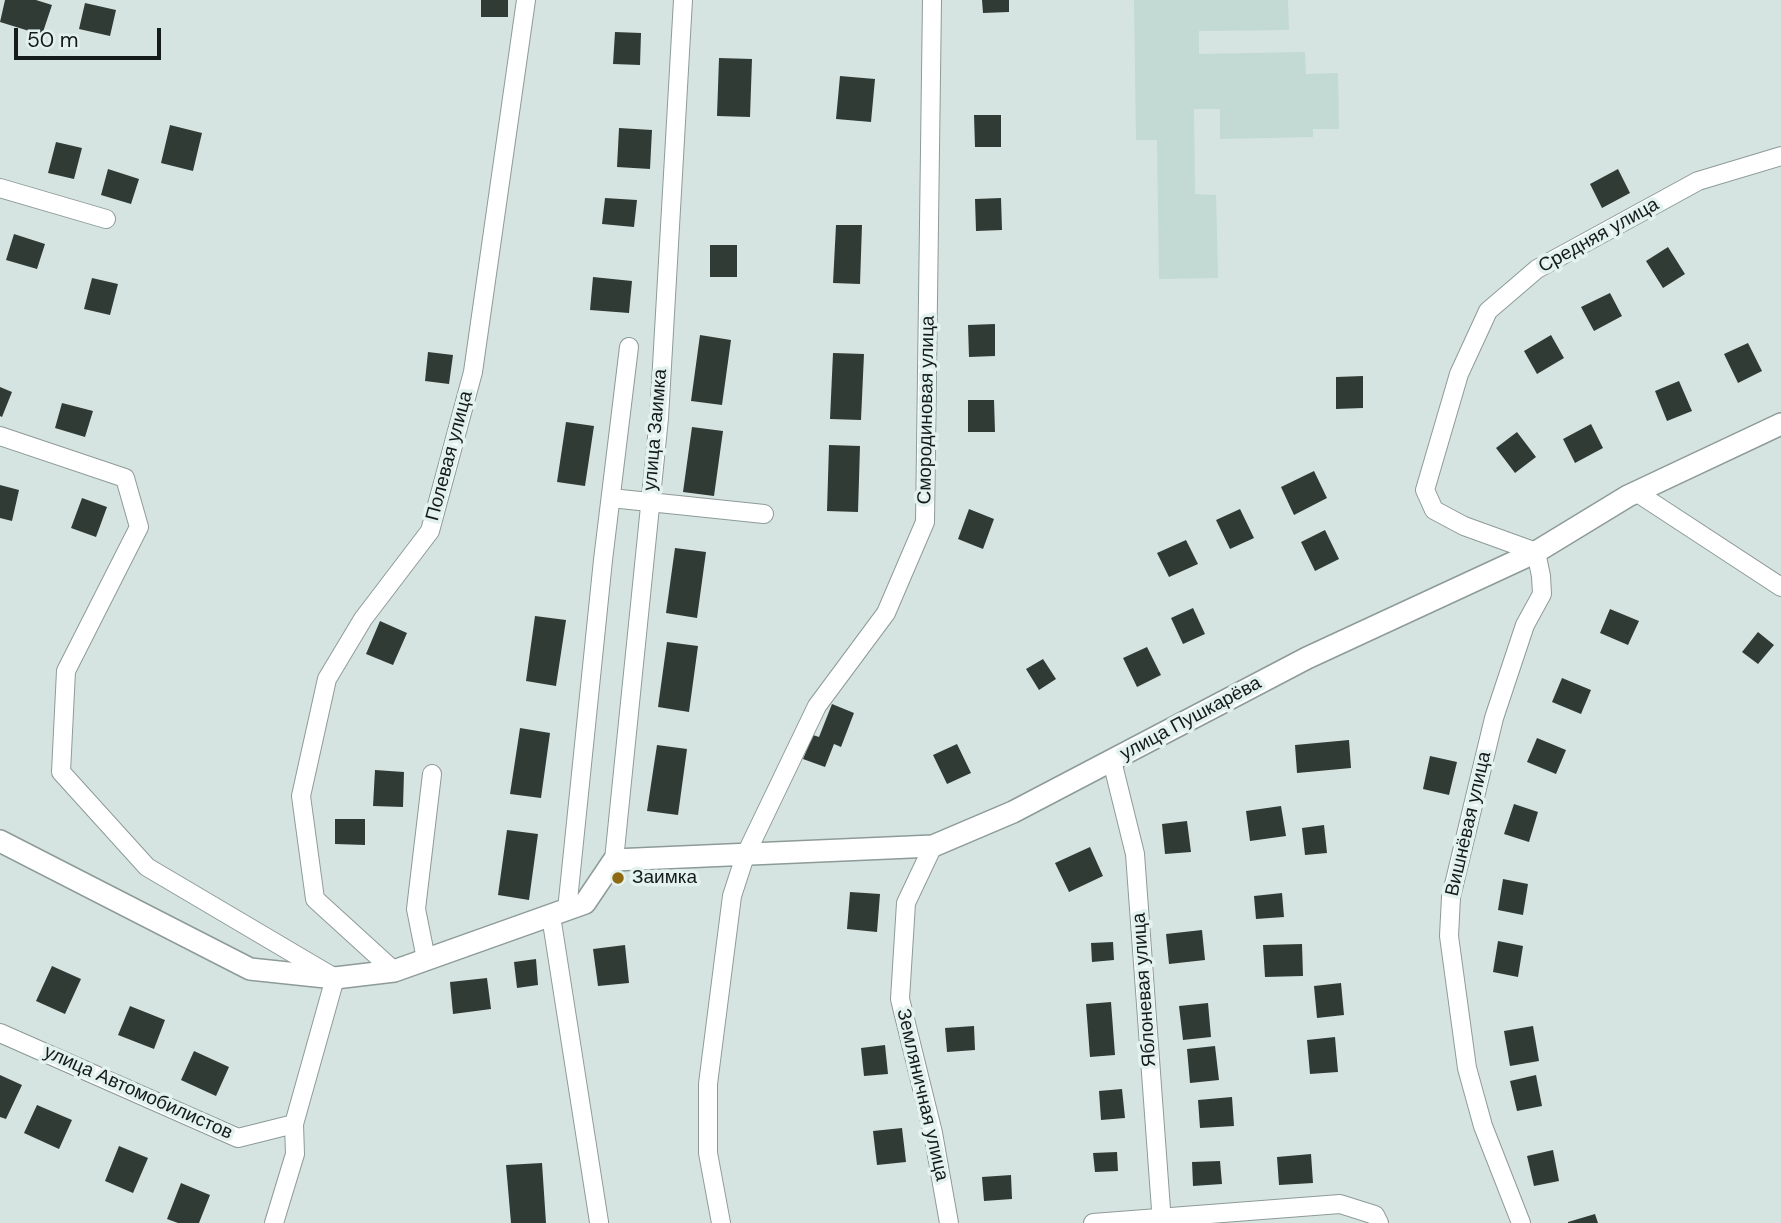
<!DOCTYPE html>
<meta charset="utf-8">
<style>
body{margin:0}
#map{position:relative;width:1781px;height:1223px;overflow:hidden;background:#d6e4e1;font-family:"DM Sans",sans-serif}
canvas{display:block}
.scale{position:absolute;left:14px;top:28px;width:147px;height:32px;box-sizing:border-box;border:4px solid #151b1a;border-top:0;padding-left:9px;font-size:21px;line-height:24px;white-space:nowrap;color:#151b1a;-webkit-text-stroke:5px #e3f2ee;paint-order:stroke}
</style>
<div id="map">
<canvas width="1781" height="1223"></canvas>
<div class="scale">50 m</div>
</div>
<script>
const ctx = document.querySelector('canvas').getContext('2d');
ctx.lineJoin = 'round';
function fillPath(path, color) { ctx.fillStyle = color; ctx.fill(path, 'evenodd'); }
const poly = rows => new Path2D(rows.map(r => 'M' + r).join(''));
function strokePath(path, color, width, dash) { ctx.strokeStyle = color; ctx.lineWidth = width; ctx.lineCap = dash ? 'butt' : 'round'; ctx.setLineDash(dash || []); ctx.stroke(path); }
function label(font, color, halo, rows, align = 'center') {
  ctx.font = font + ' "DM Sans",sans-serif'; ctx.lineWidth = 7; ctx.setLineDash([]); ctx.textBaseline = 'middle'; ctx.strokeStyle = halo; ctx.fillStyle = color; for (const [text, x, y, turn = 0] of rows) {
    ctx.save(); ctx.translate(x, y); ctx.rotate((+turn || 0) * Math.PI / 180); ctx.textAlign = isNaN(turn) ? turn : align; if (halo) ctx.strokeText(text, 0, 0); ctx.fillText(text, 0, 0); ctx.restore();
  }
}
fillPath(poly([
 [1134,0,1288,0,1289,30,1199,31,1199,54,1305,52,1306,74,1338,73,1339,129,1313,129,1313,137,1220,139,1220,109,1194,109,1195,194,1216,195,1218,278,1159,279,1157,140,1136,140]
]), '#c2d9d4');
fillPath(poly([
 [5,0,36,0,52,5,42,35,0,22],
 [481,0,508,0,508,17,481,17],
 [982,0,1009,0,1009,12,983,13],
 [85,3,116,10,110,36,79,29],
 [615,32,641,33,640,65,613,64],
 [719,58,752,59,750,117,717,116],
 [840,76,875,79,871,122,836,119],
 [974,115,1001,115,1001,147,975,147],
 [170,125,202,133,193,171,161,163],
 [619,128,652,130,650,169,617,167],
 [56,142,82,148,74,179,48,173],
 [108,169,139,179,131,204,101,195],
 [1618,169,1630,193,1602,208,1590,184],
 [605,198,637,200,634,227,602,224],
 [1001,198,1002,230,976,231,975,199],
 [836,225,862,225,860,284,833,283],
 [14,234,45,244,37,269,6,260],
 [710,245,737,245,737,277,710,277],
 [1668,247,1685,274,1663,288,1646,261],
 [593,277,632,281,629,313,590,310],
 [92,278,118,284,110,315,84,309],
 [1610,293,1622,316,1594,331,1581,307],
 [995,324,995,356,969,357,968,325],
 [700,335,731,340,722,405,691,401],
 [1551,335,1564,358,1537,374,1524,351],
 [1748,343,1762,371,1738,383,1724,354],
 [428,352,453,355,449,384,425,381],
 [833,353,864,354,861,420,830,419],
 [1363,376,1363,408,1336,409,1336,377],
 [1679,381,1692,411,1667,421,1655,391],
 [0,387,12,392,2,417,0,416],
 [968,400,994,400,995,432,968,432],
 [62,403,93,411,85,437,55,428],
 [566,422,594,426,585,486,557,482],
 [1591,424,1603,448,1575,463,1563,439],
 [692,427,723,431,714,496,683,492],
 [1517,432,1536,457,1515,473,1496,448],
 [829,445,860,446,858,512,827,511],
 [1314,471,1327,498,1294,515,1281,487],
 [0,485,19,490,12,521,0,518],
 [82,498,107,507,96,537,71,528],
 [969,509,994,519,983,549,958,539],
 [1240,509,1254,538,1230,549,1216,520],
 [1325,530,1339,559,1315,571,1301,542],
 [1186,540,1198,564,1169,577,1157,553],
 [675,548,706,552,697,618,666,613],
 [1193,608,1205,634,1183,644,1171,618],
 [1610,609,1639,621,1628,645,1600,633],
 [535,616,566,620,556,686,526,681],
 [380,621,407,633,393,665,366,654],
 [1758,632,1774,645,1758,664,1742,652],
 [667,642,698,646,689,712,658,707],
 [1147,647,1161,675,1137,687,1123,658],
 [1043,659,1056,679,1039,690,1026,669],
 [1562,678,1591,690,1581,714,1552,702],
 [832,704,854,713,841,747,834,744,825,767,803,759,813,735,819,737],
 [520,728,550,733,541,798,510,794],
 [1537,738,1566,750,1556,774,1527,762],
 [1349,740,1351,768,1297,773,1295,745],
 [957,744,971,773,947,784,933,755],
 [657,745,687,749,678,815,647,811],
 [1430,756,1457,762,1449,795,1423,789],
 [375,770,404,772,403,807,373,806],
 [1514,804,1538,812,1529,842,1504,834],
 [1281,806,1286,836,1250,841,1246,811],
 [335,819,365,819,365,845,335,844],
 [1187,821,1191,852,1165,854,1162,824],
 [1324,825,1327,853,1305,855,1302,828],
 [507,830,538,834,529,900,498,895],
 [1090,847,1103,876,1069,892,1055,863],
 [1503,879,1528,884,1523,915,1498,910],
 [850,892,880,894,877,932,847,929],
 [1282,893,1284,917,1256,919,1254,896],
 [1202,930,1205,960,1169,964,1166,934],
 [1498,941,1523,946,1518,977,1493,972],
 [1113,942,1114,960,1092,962,1091,943],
 [1302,944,1303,976,1265,977,1263,945],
 [625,945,629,983,598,986,593,949],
 [536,959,538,985,517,988,514,962],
 [52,966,81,979,65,1014,36,1001],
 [487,978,491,1009,453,1014,450,982],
 [1341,983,1344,1015,1317,1018,1314,986],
 [1111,1002,1115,1055,1090,1057,1086,1004],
 [1208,1003,1211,1037,1183,1040,1179,1006],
 [130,1006,165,1020,154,1049,118,1035],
 [974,1026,975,1050,947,1052,945,1028],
 [1533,1026,1539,1061,1510,1066,1504,1031],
 [1335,1037,1338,1072,1310,1074,1307,1040],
 [885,1045,888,1074,864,1076,861,1048],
 [1215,1046,1219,1080,1190,1083,1187,1049],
 [194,1051,229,1067,216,1096,181,1080],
 [0,1075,22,1085,6,1119,0,1117],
 [1536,1075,1542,1106,1517,1111,1510,1081],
 [1122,1089,1125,1118,1101,1120,1099,1091],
 [1232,1097,1234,1126,1200,1128,1198,1100],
 [37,1105,72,1120,59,1149,24,1133],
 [902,1128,906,1162,877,1165,873,1131],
 [119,1146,148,1158,133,1193,105,1181],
 [1553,1150,1559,1181,1534,1186,1527,1156],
 [1117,1152,1118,1171,1095,1172,1093,1153],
 [1311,1154,1313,1183,1279,1185,1277,1157],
 [1220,1161,1222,1184,1193,1186,1192,1162],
 [542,1163,546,1223,511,1223,506,1165],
 [1011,1175,1012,1199,984,1201,982,1177],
 [181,1183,210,1195,199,1223,178,1223,167,1219],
 [1595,1214,1598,1223,1568,1223,1568,1222]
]), '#313b36');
const minor = poly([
 [0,188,106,219],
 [0,436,125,478,139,527,66,671,61,772,147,867,335,978,294,1124,238,1138,0,1033],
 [1636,492,1781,587],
 [611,498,764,514],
 [1112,761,1135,854,1162,1223],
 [933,846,906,903,900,999,933,1133,949,1223],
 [614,860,659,418,683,0],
 [567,910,603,560,629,347],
 [551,916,599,1222],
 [426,959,416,909,432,774],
 [394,971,315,899,301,796,327,679,363,619,430,531,473,372,526,0],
 [274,1223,295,1154,294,1124],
 [721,1223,708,1153,708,1084,732,896,745,856,817,706,886,613,925,522,932,0],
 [1093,1223,1340,1204,1375,1215,1379,1223],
 [1521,1223,1483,1126,1467,1068,1449,936,1451,897,1494,718,1525,625,1542,594,1541,576,1536,552,1464,526,1434,510,1425,490,1459,374,1488,311,1537,269,1698,181,1781,156]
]);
const tertiary = poly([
 [0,841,250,969,335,978,394,971,585,903,614,860,933,846,1013,812,1307,658,1536,552,1628,496,1781,424]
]);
strokePath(minor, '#8d9b98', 20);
strokePath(tertiary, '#8d9b98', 24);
strokePath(minor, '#fff', 18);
strokePath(tertiary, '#fff', 21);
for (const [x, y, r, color] of [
 [618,878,7,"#8f690f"]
]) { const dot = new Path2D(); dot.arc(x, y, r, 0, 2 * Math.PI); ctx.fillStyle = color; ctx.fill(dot); strokePath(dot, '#e3f2ee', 2.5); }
label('19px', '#151b1a', '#e3f2ee', [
 ["Средняя улица",1599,236,-29],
 ["Смородиновая улица",927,410,-89],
 ["улица Заимка",656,430,-85],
 ["Полевая улица",450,456,-75],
 ["улица Пушкарёва",1191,719,-28],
 ["Вишнёвая улица",1469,824,-77],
 ["Яблоневая улица",1145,990,-94],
 ["улица Автомобилистов",138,1093,24],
 ["Земляничная улица",922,1095,77]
]);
label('19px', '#151b1a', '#e3f2ee', [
 ["Заимка",632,878]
], 'left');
</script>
